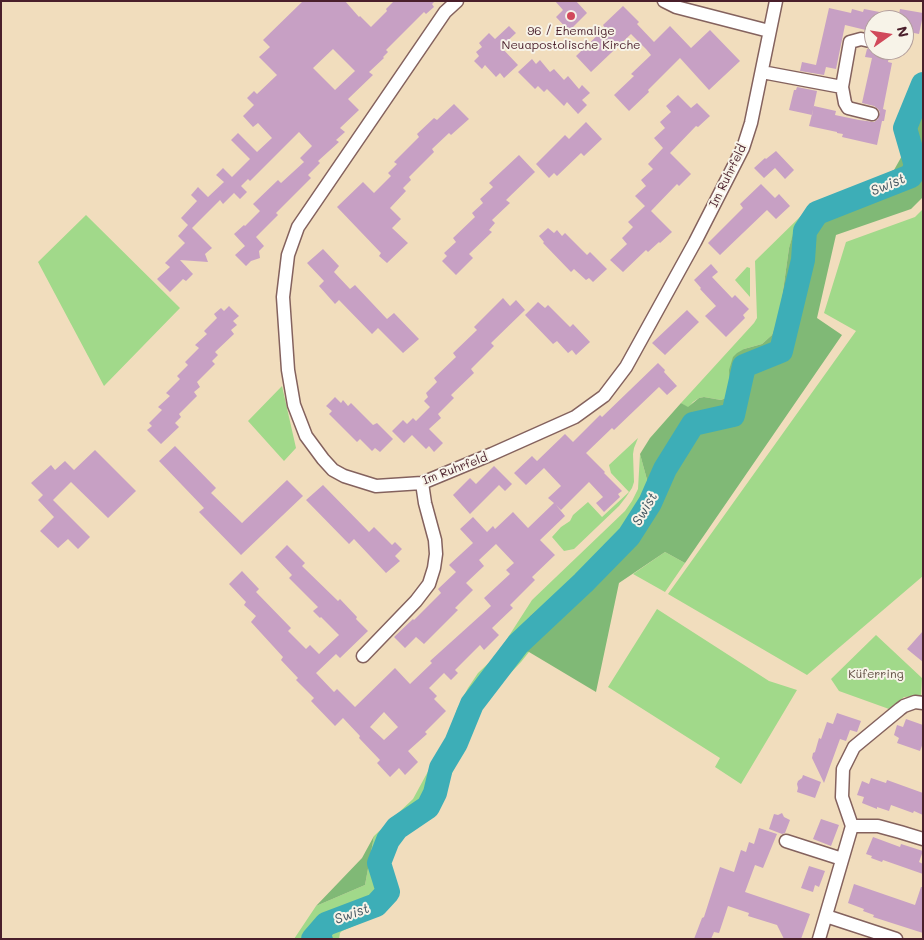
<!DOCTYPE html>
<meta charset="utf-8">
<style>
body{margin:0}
#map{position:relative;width:924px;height:940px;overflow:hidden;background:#f1ddbd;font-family:Mali,sans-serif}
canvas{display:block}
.frame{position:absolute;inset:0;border:2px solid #4a1f2b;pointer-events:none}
.north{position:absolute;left:864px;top:10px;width:50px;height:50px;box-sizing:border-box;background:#f7f3e8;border:1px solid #b29e9c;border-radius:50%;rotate:77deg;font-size:14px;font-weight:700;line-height:20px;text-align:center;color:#4a1f2b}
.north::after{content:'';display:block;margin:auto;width:18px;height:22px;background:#d1495b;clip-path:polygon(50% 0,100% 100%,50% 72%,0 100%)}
</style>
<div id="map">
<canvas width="924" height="940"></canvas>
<div class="frame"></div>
<div class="north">N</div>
</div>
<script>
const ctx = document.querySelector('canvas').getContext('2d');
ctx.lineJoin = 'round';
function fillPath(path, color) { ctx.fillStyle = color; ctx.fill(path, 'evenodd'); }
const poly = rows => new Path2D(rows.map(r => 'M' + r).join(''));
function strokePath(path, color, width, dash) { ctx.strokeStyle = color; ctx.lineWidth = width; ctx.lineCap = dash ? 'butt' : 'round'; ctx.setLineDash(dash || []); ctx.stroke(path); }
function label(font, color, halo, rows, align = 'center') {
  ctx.font = font + ' Mali,sans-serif'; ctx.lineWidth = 4; ctx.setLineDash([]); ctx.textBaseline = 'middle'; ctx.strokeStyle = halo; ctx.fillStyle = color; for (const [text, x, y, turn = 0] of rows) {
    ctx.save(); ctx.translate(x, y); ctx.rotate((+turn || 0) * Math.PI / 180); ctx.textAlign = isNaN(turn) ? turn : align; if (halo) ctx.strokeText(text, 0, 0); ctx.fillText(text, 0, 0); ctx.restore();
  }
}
fillPath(poly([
 [923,209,923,576,807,675,668,594,856,331,824,313,846,242,915,217],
 [805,212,793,235,789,248,782,298,778,318,772,335,762,344,744,349,729,382,729,392,726,398,721,400,704,397,699,398,693,402,688,408,681,403,754,323,757,318,755,261],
 [86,215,180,308,104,386,38,262],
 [747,267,750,268,750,297,735,280],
 [282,386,296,448,284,461,248,421],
 [638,438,634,448,633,454,634,482,632,488,626,497,619,506,574,549,564,551,552,537,561,527,570,521,573,515,588,502,602,517,629,492,611,473,609,465],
 [640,454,649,487,631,518,619,532,555,596,531,615,502,646,529,652,521,662,502,682,480,709,439,803,433,811,426,817,404,831,393,845,388,857,388,868,395,890,389,904,383,913,377,916,342,931,340,933,339,939,294,939,316,906,365,885,374,836,413,799,450,731,457,709,468,688,478,673,496,656,532,600,625,511,632,501,638,489],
 [665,552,685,563,665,592,633,574],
 [657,609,769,681,797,690,741,784,715,767,720,758,608,687],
 [876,635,922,678,921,696,904,697,889,709,839,691,831,679]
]), '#a1d98a');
fillPath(poly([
 [908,111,923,113,923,197,911,209,836,235,817,318,842,335,685,563,665,552,619,583,596,692,529,652,502,647,531,615,555,596,619,532,631,518,649,487,640,454,650,438,681,403,688,407,699,398,704,397,721,400,726,398,730,392,729,370,733,357,737,353,744,349,762,344,772,335,778,318,782,298,789,248,793,234,805,212,824,198,877,178,894,170,903,154,902,127],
 [374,836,365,885,316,906,362,858]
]), '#80b976');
strokePath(poly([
 [326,924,331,939]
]), '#3daeb7', 4);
strokePath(poly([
 [313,939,326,924,376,905,388,892,379,863,388,840,397,828,428,807,435,793,441,768,456,743,472,704,518,644,583,583,629,536,650,503,665,469,693,424,733,415,744,366,781,351,803,260,805,231,817,213,911,176,916,166,905,128,923,84]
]), '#3daeb7', 24);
fillPath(poly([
 [303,1,345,1,359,17,360,16,371,27,387,11,386,9,394,1,435,1,432,4,434,7,426,14,424,12,386,50,388,52,383,57,384,58,369,72,373,75,348,99,359,110,340,128,345,132,336,140,339,142,318,161,320,163,308,175,311,178,276,213,278,215,256,237,264,246,259,251,260,258,251,261,246,266,235,255,245,246,234,234,244,225,245,226,260,211,253,204,278,180,281,183,304,162,300,158,312,146,299,132,250,181,248,179,241,186,247,192,240,199,234,193,223,204,220,200,192,228,212,248,205,254,208,262,180,260,193,274,186,281,183,279,170,292,157,279,170,267,165,263,185,243,178,236,188,225,181,218,197,201,191,195,198,187,208,197,224,182,216,175,223,168,232,177,250,159,231,140,238,133,257,152,272,138,258,123,253,127,243,116,254,105,247,98,254,91,257,94,277,75,259,57,270,47,263,40],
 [333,49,355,71,335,90,313,68],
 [555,1,576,1,587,13,569,31,556,17,563,10],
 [623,6,639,22,637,24,654,42,670,26,691,48,710,30,740,61,709,90,680,58,648,90,649,92,629,111,614,95,634,76,631,74,651,55,646,49,631,34,591,72,576,56,605,28,603,25],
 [829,8,851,13,852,9,863,12,864,9,895,15,895,20,874,20,874,32,845,25,836,69,826,67,824,75,800,71,802,62,816,65],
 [900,9,923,13,923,20,922,20,919,34,904,31,904,20,898,20],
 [509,26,516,33,501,47,518,65,504,78,500,73,496,77,485,65,482,69,474,61,479,56,476,52,482,47,479,43,489,33,495,39],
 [867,49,890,51,888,62,892,63,883,109,886,110,884,121,882,121,877,145,842,137,843,134,837,133,837,132,809,126,814,106,836,111,835,115,859,120,874,122,878,119,880,112,878,109,874,106,862,103,872,58,865,57],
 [532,59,536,64,540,60,550,72,554,69,564,80,568,76,579,89,582,85,590,93,582,100,587,105,578,114,567,102,564,106,547,89,544,92,538,86,535,89,518,72],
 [797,87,817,91,812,115,789,110,794,90,796,90],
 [678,95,691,108,697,103,710,116,698,127,696,126,670,153,691,174,679,186,677,184,651,211,672,232,660,243,659,242,648,252,646,250,623,272,610,260,627,244,622,238,633,227,628,222,645,206,635,196,646,186,641,180,653,169,648,164,663,148,654,138,665,128,660,122,671,112,666,106],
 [454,104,469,119,451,135,449,133,432,149,434,152,409,177,411,180,403,188,406,191,390,208,401,219,392,228,408,243,387,263,379,256,381,253,337,207,363,182,374,193,391,176,388,173,397,164,394,162,419,137,417,134,434,118,437,120],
 [586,122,602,139,584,156,581,153,557,176,554,173,549,178,536,164,565,135,569,139],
 [776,151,794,170,785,179,775,168,764,178,754,168,765,158,766,159],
 [519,155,535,172,506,200,510,203,492,220,495,223,489,230,492,232,469,254,473,258,456,275,442,261,447,256,444,253,456,242,453,238,475,217,472,213,483,203,480,199,493,187,489,183],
 [761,184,775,198,779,194,790,206,776,219,767,210,720,255,708,243,743,208,740,204],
 [548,228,554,233,557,230,562,236,565,233,587,255,590,252,607,269,593,282,589,278,586,280,574,269,571,272,543,243,544,242,539,236],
 [323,249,339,266,334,272,350,289,355,285,387,319,394,313,419,339,403,353,378,328,372,334,339,300,335,304,319,286,324,281,307,263],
 [711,264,718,272,712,277,732,298,735,295,749,309,743,315,745,318,726,337,705,316,716,306,700,289,701,288,694,280],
 [503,298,510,306,516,300,525,310,491,343,494,346,471,369,474,373,451,395,454,398,438,414,441,418,429,429,443,443,434,452,429,446,426,449,412,435,404,443,392,431,403,420,407,424,413,418,416,421,430,407,424,401,428,397,426,393,437,382,434,378,456,357,453,353,477,330,474,327],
 [538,302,545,308,548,305,570,327,573,324,590,342,576,355,572,350,568,353,557,341,553,344,525,315],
 [229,306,239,316,233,321,237,325,231,330,234,334,215,352,218,355,212,361,215,364,197,382,200,387,194,392,197,396,179,414,181,417,175,423,179,427,161,444,147,430,152,426,149,423,162,410,158,407,170,396,166,393,180,379,177,376,188,365,185,362,199,348,195,345,207,334,204,331,217,318,214,314,221,308,224,311],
 [687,310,699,322,665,355,652,343],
 [658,363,665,370,664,372,677,386,667,395,659,387,614,430,612,428,586,453,605,472,604,473,622,491,618,494,620,497,604,512,596,503,603,497,589,482,561,510,556,505,565,516,540,540,555,555,532,577,535,580,510,605,513,608,492,628,499,635,484,650,480,645,455,670,458,673,451,680,444,673,429,688,437,696,434,699,446,711,425,732,427,734,408,751,418,762,405,775,399,768,390,777,377,763,380,760,359,738,360,736,343,718,335,726,311,701,314,698,296,680,298,678,281,660,283,657,251,622,256,616,244,605,246,602,229,584,242,571,259,589,256,592,291,628,288,631,306,649,310,645,319,654,339,635,321,617,320,618,313,611,318,607,289,578,292,575,275,557,287,545,305,563,302,566,338,601,340,599,357,617,356,619,368,631,340,658,336,654,316,673,334,692,337,689,355,707,395,668,410,684,432,663,430,661,491,606,484,598,510,574,506,570,514,563,496,544,479,560,484,566,466,583,473,590,455,608,458,610,424,644,416,637,405,648,394,637,413,619,414,620,441,593,438,589,456,572,449,565,473,543,460,529,473,517,487,532,493,526,495,529,513,512,528,528,554,503,548,498,561,486,544,468,526,485,514,473,532,456,537,461,565,434,573,442,600,415,602,417],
 [384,712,398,727,384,740,370,727],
 [335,397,341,403,343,400,348,406,351,403,373,425,377,423,393,439,380,452,375,448,372,451,360,439,357,442,329,414,332,411,326,406],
 [175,446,216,488,211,493,242,523,287,480,303,496,241,555,199,512,204,508,159,461],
 [95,450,136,491,108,518,71,482,53,500,90,537,78,549,68,539,58,548,40,531,54,517,38,500,43,495,31,483,51,465,55,470,65,461,74,470],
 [494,466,512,484,505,491,499,485,470,514,453,495,470,478,476,484],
 [323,485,369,532,374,527,392,545,395,542,402,549,395,556,400,561,386,573,354,539,349,544,306,500],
 [923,631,923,662,907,649],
 [837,713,861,721,857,732,850,730,846,741,840,739,824,783,812,758,813,753,815,752,819,738,821,739,827,722,833,724],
 [906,719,923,725,923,743,920,751,897,743,899,738,894,735,897,725,903,727],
 [803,775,821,782,815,798,797,792,798,788,797,784,798,781,802,778],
 [871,778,886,783,887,780,923,793,923,815,914,811,913,813,891,805,889,811,877,807,877,809,862,803,864,797,857,795,862,781,869,784],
 [782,813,784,817,790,820,785,833,782,834,769,829,774,814,778,815],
 [821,819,839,825,831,846,813,839],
 [759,828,777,834,763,868,755,865,745,892,810,914,801,939,784,939,777,925,748,916,749,913,728,906,719,933,714,932,711,939,694,939,702,918,704,917,720,867,734,872,741,850,746,852,749,842,754,844],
 [873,837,900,847,901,844,923,851,919,862,923,864,923,874,883,860,882,862,871,858,872,856,866,854],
 [809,866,825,871,819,887,815,885,813,892,801,888],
 [854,884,915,905,921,887,923,887,923,933,873,917,874,915,863,911,864,909,848,903]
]), '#c7a0c4');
const street = poly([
 [457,1,445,12,298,227,288,255,283,297,288,370,294,405,306,436,323,459,333,470,344,476,376,486,422,483,492,454,575,417,604,396,626,367,695,242,743,148,751,123,776,1],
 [664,1,676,7,769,31],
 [762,72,842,87,850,42,861,39,874,42],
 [842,87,845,103,848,108,872,114],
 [363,656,416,601,429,584,434,568,436,554,435,540,425,503,422,483],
 [852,826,878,826,900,832,923,839],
 [786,841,842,859],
 [826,916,896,939],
 [819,939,852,826,842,797,843,769,854,747,900,709,904,706,915,702,923,703]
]);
strokePath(street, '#84625e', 15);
strokePath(street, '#fff', 12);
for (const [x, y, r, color] of [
 [571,16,5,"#d1495b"]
]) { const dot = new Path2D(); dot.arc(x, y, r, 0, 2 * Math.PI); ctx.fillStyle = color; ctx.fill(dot); strokePath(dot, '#f7f3e8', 2); }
label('12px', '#4a1f2b', '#f7f3e8', [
 ["96 / Ehemalige",571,31],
 ["Neuapostolische Kirche",571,45]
]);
label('12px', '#4a1f2b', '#f7f3e8', [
 ["Im Ruhrfeld",728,176,-64],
 ["Im Ruhrfeld",455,469,-21]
]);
label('12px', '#604e43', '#f7f3e8', [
 ["Küferring",876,674]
]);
label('italic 14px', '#455863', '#f7f3e8', [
 ["Swist",888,185,-22],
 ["Swist",645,509,-60],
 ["Swist",352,914,-20]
]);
</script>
